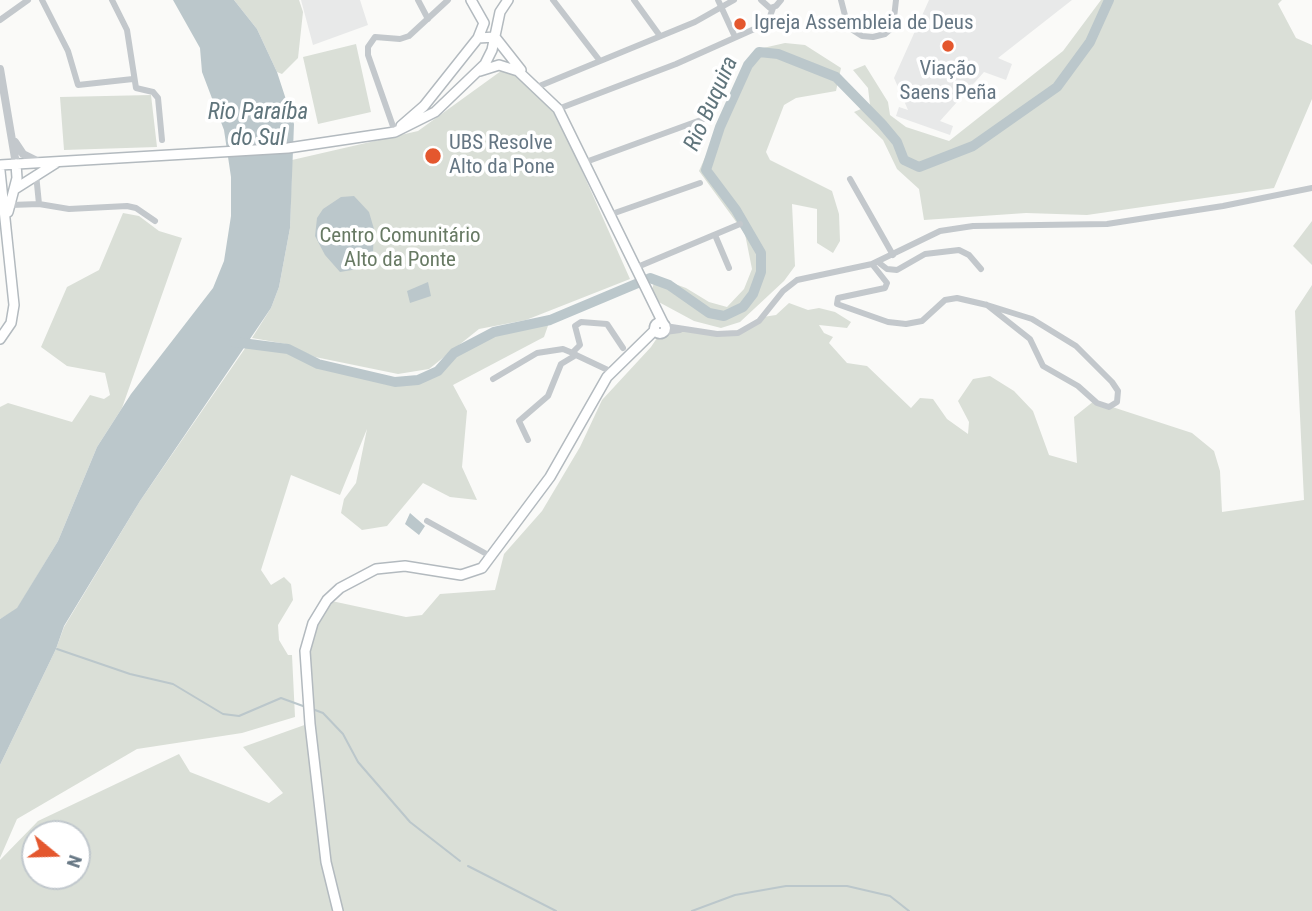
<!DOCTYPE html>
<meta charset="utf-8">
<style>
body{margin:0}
#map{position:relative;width:1312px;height:911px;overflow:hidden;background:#fafaf8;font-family:"Roboto Condensed",sans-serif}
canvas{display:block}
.north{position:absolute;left:21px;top:820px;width:70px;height:70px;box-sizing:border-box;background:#fff;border:2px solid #c1c8cd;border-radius:50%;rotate:109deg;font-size:19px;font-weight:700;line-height:28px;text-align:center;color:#657683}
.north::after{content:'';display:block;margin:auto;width:24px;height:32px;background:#e4572e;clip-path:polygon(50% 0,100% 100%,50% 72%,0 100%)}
</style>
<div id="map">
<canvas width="1312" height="911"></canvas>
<div class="north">N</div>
</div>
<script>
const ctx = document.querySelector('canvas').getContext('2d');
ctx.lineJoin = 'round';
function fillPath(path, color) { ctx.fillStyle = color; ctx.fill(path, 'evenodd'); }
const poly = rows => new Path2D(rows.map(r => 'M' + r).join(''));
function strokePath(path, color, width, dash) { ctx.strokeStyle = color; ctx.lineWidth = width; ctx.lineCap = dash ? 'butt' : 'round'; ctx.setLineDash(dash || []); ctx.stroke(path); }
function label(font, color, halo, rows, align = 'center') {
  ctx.font = font + ' "Roboto Condensed",sans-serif'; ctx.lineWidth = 7; ctx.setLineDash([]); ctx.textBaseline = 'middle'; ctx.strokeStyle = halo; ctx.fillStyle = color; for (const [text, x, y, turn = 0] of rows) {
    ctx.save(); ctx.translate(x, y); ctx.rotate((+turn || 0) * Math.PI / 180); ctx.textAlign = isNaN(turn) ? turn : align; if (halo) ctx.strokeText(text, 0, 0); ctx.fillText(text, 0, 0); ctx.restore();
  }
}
fillPath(poly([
 [301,0,360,0,368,25,313,45],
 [929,0,1072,0,998,58,1012,64,1006,80,984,72,940,121,953,126,950,135,896,116,899,107,908,110,894,78]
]), '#e8e9e9');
fillPath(poly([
 [234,0,299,0,303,12,298,58,282,74,277,72,257,29],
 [1101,0,1282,0,1278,4,1296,38,1312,45,1312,99,1274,188,1087,215,1026,213,924,220,919,189,897,169,883,140,854,112,870,105,868,88,853,70,865,65,888,102,890,115,906,127,949,141,1063,51],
 [785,43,805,45,841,68,836,91,796,98,784,105,766,152,770,160,832,191,839,214,840,241,833,253,817,243,817,209,792,204,795,266,784,281,740,322,721,328,694,321,655,300,652,289,656,277,686,288,709,302,727,307,744,289,752,269,745,234,699,171,748,61,763,48],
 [356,44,371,112,318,124,303,57],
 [501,71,525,79,555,110,630,279,526,320,479,329,429,369,398,374,315,357,286,344,252,338,271,308,279,287,290,228,292,160,418,131],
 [151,95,157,147,64,150,60,97],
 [123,213,139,216,159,231,182,238,122,408,97,447,58,541,17,609,0,619,0,407,8,403,72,422,90,395,104,399,110,395,105,373,67,366,41,347,67,287,99,270],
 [1312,221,1312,265,1293,246],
 [1312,285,1312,911,0,911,0,860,38,821,179,754,190,772,269,803,283,793,243,747,310,723,305,651,327,600,406,617,422,615,440,594,495,590,504,554,542,511,580,447,602,400,651,347,659,335,687,329,717,334,750,328,763,317,776,315,789,303,808,310,819,308,835,312,851,322,847,328,819,325,824,333,833,337,829,343,847,363,867,366,911,408,920,398,933,399,947,419,968,434,969,422,958,401,973,379,990,376,1014,391,1033,411,1049,455,1077,463,1074,417,1094,401,1192,433,1214,451,1220,471,1222,512,1304,500,1295,311],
 [35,834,77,834,77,876,35,876],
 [550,320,544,337,453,385,467,411,462,467,477,500,450,497,423,483,387,526,362,530,341,513,344,499,356,483,367,429,340,495,291,475,261,570,271,585,284,577,291,584,293,600,278,625,279,640,288,655,292,655,295,717,242,733,137,749,17,819,0,858,0,765,56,649,64,627,140,501,248,344,288,349,318,364,395,382,418,380,438,371,454,353,474,340,494,332]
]), '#dadfd7');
fillPath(poly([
 [173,0,234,0,257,29,277,72,294,124,290,228,279,287,271,308,140,501,64,626,56,649,0,765,0,619,17,608,58,541,97,447,131,394,213,288,224,261,231,216,231,177,224,130,202,72,200,48],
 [354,196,369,212,374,229,373,253,358,269,340,272,325,255,315,236,317,218,323,209,341,197],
 [428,282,431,296,410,303,407,291],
 [410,513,425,526,419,535,405,524]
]), '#bbc7cb');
strokePath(poly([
 [57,649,130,674,173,684,223,714,239,716,281,698,303,706],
 [315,710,323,713,343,734,358,762,410,822,460,861],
 [468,866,556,911],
 [692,911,735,895,786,886,847,886,890,896,909,911]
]), '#bbc7cb', 2);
strokePath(poly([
 [234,342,288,349,318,364,395,382,418,380,438,371,454,353,494,332,550,320,650,278,669,285,709,313,724,316,743,307,753,294,761,272,761,253,736,210,706,170,720,127,748,65,759,52,778,54,836,77,882,124,897,142,904,160,919,167,973,146,1057,87,1090,42,1109,0]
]), '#bbc7cb', 10);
const secondary = poly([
 [478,38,495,37,521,70],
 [480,71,499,65,518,71,558,109,663,323],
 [401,126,424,106,478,38,484,23,471,0],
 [0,165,288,148,395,132,435,112,485,64,492,50,500,12,508,0],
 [0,171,14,305,11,323,0,339],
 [15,189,56,163],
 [8,212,17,178,16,164],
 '654.5 328a5.5 5.5 0 1 1 11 0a5.5 5.5 0 1 1-11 0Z',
 [338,911,326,862,310,724,305,651,313,623,327,600,340,588,376,569,405,566,461,575,482,568,550,477,607,377,655,330]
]);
strokePath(secondary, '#b3babf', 12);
strokePath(poly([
 [42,0,68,51,78,85,133,79],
 [112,0,127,30,136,88,153,92,158,98,162,140],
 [418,0,428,19],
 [553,0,600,61],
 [634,0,660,36],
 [718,0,735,37],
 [761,0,770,8,776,6,781,0],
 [841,0,848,27,862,36,873,37,885,34,893,27,896,0],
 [0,20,28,0],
 [537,87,695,22,734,0],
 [558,109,676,64,761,26,769,19,773,8],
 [395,132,368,55,368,47,375,37,400,39,409,36,448,0],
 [583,163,709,117],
 [36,174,39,204],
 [850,179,893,255],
 [11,205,39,204,69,209,127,206,136,208,155,221],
 [609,215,700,183],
 [715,235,729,268],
 [878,262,887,269,897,270,925,254,959,250,969,255,981,269],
 [872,264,887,283,885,288,838,298,837,304,888,322,906,324,922,321,945,300,957,298,987,305,1032,319,1076,346,1112,382,1118,391,1117,402,1109,407,1097,403,1078,386,1043,366,1030,339,987,305],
 [635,268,740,224],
 [665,326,717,334,738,333,759,321,783,291,797,280,872,264,940,231,973,226,1107,224,1223,206,1312,188],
 [665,332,680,330],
 [573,352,580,345,575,326,581,322,607,324,623,348],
 [493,379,537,353,563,349,575,354],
 [528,440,519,421,548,396,561,364,576,355,612,372],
 [427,521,492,557]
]), '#c3c8cc', 6);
strokePath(poly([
 [0,69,16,164],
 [15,142,23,154,39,162]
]), '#c3c8cc', 8);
strokePath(secondary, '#fff', 9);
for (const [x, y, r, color] of [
 [740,24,7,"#e4572e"],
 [948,46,7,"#e4572e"],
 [433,156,9,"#e4572e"]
]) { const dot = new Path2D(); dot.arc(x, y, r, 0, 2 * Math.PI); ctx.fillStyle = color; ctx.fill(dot); strokePath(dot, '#fff', 2.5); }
label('21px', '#657683', '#fff', [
 ["Igreja Assembleia de Deus",754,24],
 ["Viação",948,70,"center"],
 ["Saens Peña",948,94,"center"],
 ["UBS Resolve",449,144],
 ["Alto da Pone",449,168]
], 'left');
label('21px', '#687a64', '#fff', [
 ["Centro Comunitário",400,237],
 ["Alto da Ponte",400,261]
]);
label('italic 23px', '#60757c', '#fff', [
 ["Rio Buquira",712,104,-66],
 ["Rio Paraíba",258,113],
 ["do Sul",258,139]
]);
</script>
